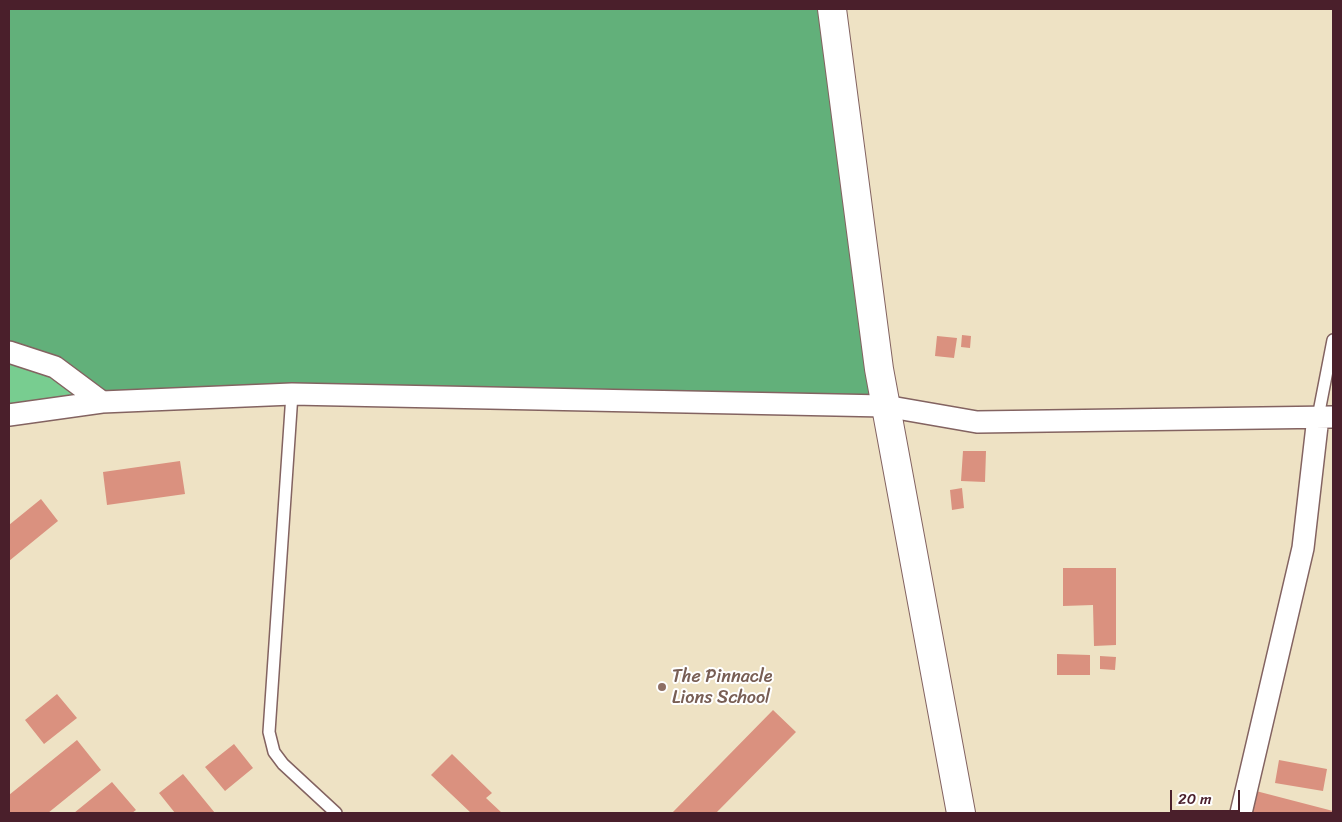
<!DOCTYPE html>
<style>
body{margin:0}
#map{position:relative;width:1342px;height:822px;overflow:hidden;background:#eee2c4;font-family:Sriracha,sans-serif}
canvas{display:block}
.frame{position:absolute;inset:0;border:10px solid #4a1f2b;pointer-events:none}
.scale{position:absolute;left:1170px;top:790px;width:70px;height:22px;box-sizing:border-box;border:2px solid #4a1f2b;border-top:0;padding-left:6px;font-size:15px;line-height:18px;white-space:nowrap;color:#4a1f2b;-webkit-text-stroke:4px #fff;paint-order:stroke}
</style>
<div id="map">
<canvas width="1342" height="822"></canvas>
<div class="frame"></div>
<div class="scale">20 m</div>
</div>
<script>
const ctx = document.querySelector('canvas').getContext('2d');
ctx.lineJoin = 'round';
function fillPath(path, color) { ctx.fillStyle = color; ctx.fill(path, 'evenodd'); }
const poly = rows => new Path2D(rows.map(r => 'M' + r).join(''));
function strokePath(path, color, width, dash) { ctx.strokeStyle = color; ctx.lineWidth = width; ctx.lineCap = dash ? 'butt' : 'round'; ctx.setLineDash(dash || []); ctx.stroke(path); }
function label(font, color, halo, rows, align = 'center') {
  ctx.font = font + ' Sriracha,sans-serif'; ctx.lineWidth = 4; ctx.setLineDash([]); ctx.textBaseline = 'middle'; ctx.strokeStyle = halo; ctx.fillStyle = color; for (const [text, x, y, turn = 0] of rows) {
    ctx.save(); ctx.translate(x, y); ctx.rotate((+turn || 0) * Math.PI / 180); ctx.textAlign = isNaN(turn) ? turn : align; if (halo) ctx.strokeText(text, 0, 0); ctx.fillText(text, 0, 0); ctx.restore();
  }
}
fillPath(poly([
 [9,357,107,394,9,411]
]), '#78cd90');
fillPath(poly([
 [9,9,831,9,885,405,107,394,9,357]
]), '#62b07a');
fillPath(poly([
 [962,335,971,336,970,348,961,347],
 [937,336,957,338,954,358,935,356],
 [963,451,986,451,985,482,961,481],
 [180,461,185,494,107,505,103,472],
 [962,488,964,508,952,510,950,490],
 [41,499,58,521,9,561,9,525],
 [1063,568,1116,568,1116,645,1094,646,1093,605,1063,606],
 [1057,654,1090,655,1090,675,1057,675],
 [1100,656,1116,657,1115,670,1100,669],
 [57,694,77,718,44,744,25,720],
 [773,710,796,732,716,813,672,813],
 [77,740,101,770,48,813,11,813,9,811,9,795],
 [234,744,253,768,225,791,205,767],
 [452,754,492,793,486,798,502,813,471,813,431,775],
 [1279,760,1327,769,1323,791,1275,783],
 [183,774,215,813,175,813,159,793],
 [112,782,136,810,132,813,74,813],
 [1256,791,1333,811,1333,813,1250,813]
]), '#da917f');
const service = poly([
 [292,394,269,732,274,752,283,764,336,813],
 [1318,417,1333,340]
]);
const minor = poly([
 [9,352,55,367,102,402],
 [9,415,102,402,292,394,885,406,977,422,1333,417],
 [1241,813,1303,548,1318,417]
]);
const secondary = poly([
 [832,9,879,369,961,813]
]);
strokePath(service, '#836361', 14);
strokePath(minor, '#836361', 24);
strokePath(secondary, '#836361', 30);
strokePath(service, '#fff', 11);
strokePath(minor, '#fff', 21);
strokePath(secondary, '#fff', 28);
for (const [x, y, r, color] of [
 [662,687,5,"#8d6e63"]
]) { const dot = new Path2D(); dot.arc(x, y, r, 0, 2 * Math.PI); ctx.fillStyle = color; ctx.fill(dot); strokePath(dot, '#fff', 2); }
label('18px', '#785e54', '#fff', [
 ["The Pinnacle",672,677],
 ["Lions School",672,698]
], 'left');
</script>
